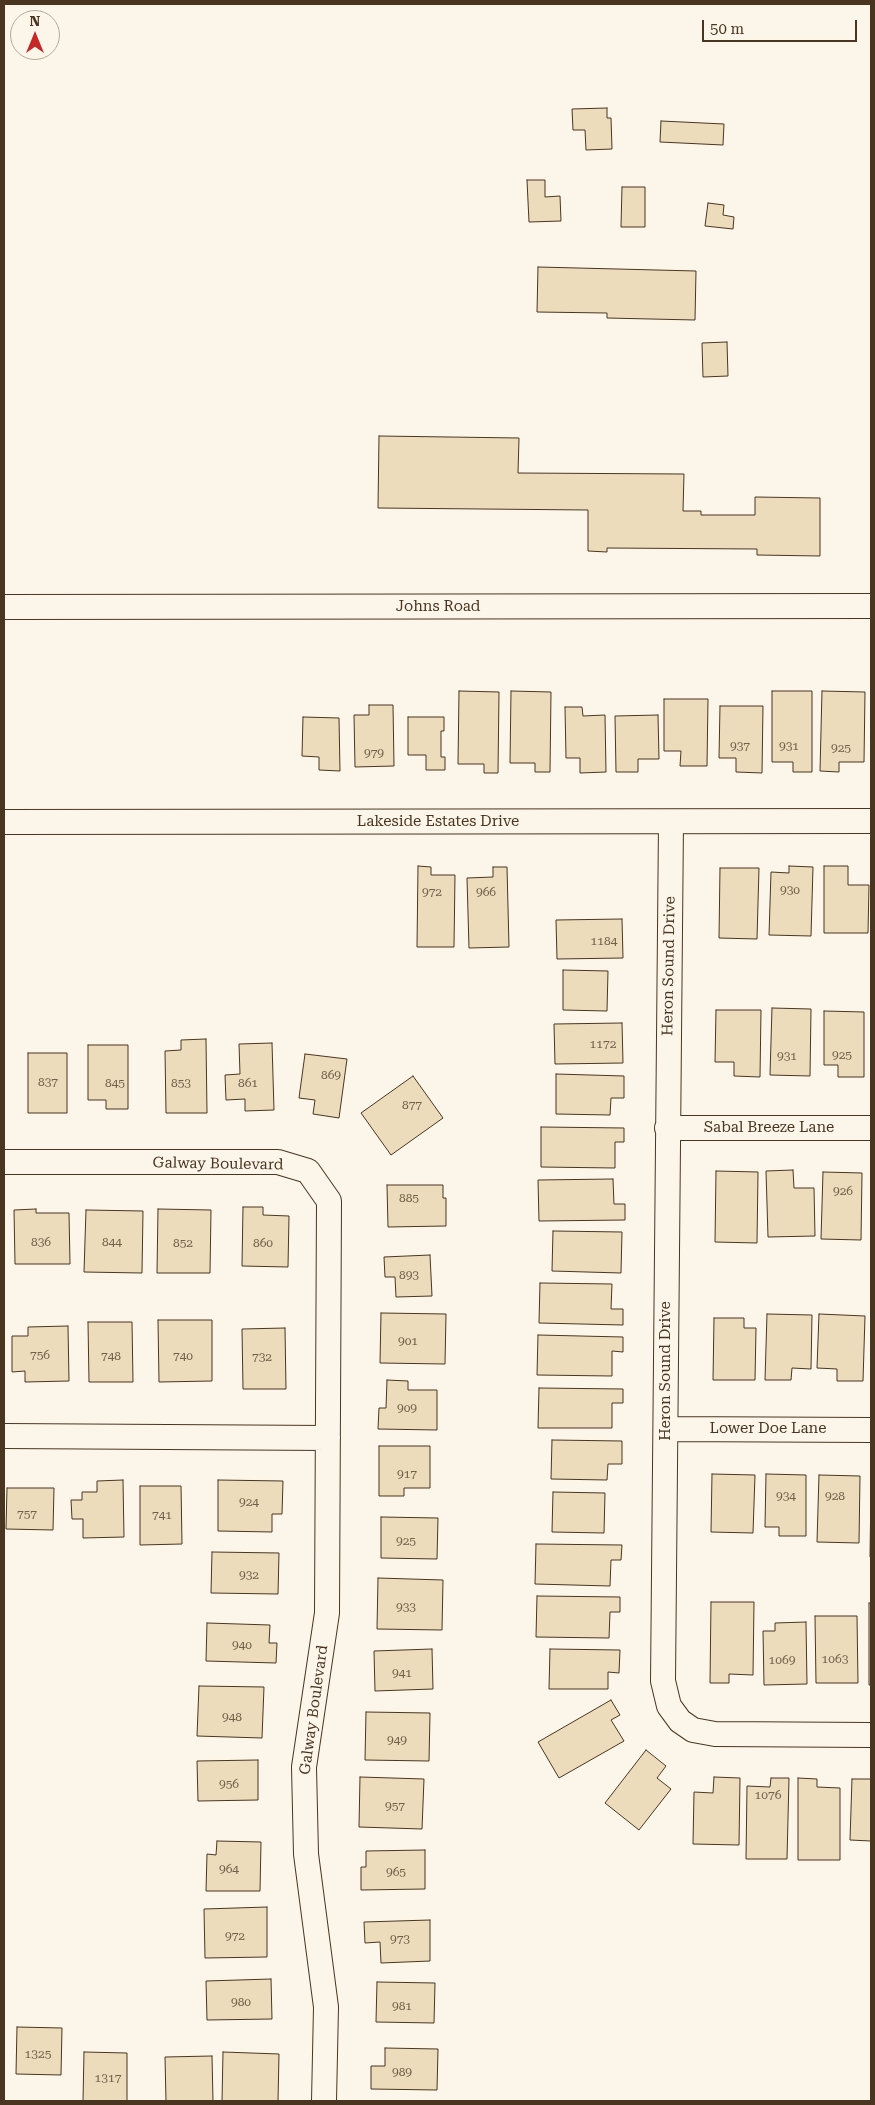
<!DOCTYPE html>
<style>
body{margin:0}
#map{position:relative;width:875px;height:2105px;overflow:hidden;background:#fbf6e9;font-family:"Roboto Serif",serif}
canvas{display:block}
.frame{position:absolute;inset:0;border:5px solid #4a3520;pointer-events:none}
.north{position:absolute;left:10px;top:10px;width:50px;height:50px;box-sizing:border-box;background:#fbf6e9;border:1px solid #b4a999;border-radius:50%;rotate:0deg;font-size:14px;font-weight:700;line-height:20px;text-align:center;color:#4a3520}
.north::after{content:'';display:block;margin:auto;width:18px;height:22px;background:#c62828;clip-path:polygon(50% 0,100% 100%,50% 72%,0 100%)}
.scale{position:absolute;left:702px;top:20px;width:155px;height:22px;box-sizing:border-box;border:2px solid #4a3520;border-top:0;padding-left:6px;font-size:15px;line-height:18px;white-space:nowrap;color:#4a3520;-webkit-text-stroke:4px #fbf6e9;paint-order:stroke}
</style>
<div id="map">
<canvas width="875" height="2105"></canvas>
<div class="frame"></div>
<div class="north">N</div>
<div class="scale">50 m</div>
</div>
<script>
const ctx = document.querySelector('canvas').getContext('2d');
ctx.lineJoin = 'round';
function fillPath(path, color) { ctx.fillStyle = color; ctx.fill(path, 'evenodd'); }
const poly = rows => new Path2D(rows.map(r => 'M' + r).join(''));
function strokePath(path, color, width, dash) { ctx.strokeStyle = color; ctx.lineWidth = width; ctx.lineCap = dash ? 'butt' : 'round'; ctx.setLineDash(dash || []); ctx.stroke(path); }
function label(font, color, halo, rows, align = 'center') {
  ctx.font = font + ' "Roboto Serif",serif'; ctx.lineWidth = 4; ctx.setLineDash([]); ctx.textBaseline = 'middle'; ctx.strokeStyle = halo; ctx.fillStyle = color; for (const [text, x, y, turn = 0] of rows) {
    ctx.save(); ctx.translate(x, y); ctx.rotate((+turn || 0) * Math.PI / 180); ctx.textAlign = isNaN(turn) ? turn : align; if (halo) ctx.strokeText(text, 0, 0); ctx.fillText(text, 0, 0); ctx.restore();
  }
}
const building = poly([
 [607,108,607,118,611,118,612,149,586,150,585,130,573,130,572,109,607,108],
 [661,121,724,124,723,145,660,142,661,121],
 [527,180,545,180,545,197,560,196,561,221,529,222,527,180],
 [622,187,645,187,645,227,621,227,622,187],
 [708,203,724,205,723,215,734,217,733,229,705,226,708,203],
 [538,267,696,271,695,320,607,318,607,313,537,312,538,267],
 [727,342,728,376,703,377,702,343,727,342],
 [379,436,519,438,518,473,684,474,683,511,701,511,701,515,755,515,755,497,820,498,820,556,757,555,757,549,607,548,607,552,588,551,588,510,378,508,379,436],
 [459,691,499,692,498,773,484,773,484,764,458,764,459,691],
 [511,691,551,692,550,772,535,772,535,763,510,763,511,691],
 [772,691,812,691,812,772,793,772,793,762,772,762,772,691],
 [822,691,865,692,864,762,839,762,839,772,820,771,822,691],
 [664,699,708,699,707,766,680,766,681,751,664,751,664,699],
 [369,705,393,705,394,766,355,767,354,715,369,715,369,705],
 [720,706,763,706,762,773,736,772,736,758,719,758,720,706],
 [565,707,582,707,583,716,605,715,606,772,580,773,580,758,566,758,565,707],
 [658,715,659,759,638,759,638,772,616,772,615,716,658,715],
 [303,717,339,718,340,771,319,770,319,757,302,756,303,717],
 [408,717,444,717,444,731,441,731,441,757,445,757,445,770,426,770,426,755,408,755,408,717],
 [418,866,431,867,431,875,455,875,454,947,417,947,418,866],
 [789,866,813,867,811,936,769,935,771,872,789,873,789,866],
 [824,866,848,866,848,885,869,885,868,933,824,933,824,866],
 [493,867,507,867,509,947,469,948,467,878,493,877,493,867],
 [720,868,759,868,757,939,719,938,720,868],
 [622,919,623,958,557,959,556,920,622,919],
 [563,970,608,971,607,1011,563,1010,563,970],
 [772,1008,811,1009,810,1076,770,1075,772,1008],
 [716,1010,761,1010,760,1077,734,1076,734,1062,715,1062,716,1010],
 [824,1011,864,1012,864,1077,838,1077,838,1065,824,1065,824,1011],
 [622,1023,623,1063,555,1064,554,1024,622,1023],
 [206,1039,207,1113,166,1113,165,1051,181,1050,181,1040,206,1039],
 [272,1043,274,1110,245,1111,245,1099,226,1100,225,1075,240,1074,239,1044,272,1043],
 [88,1045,128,1045,128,1109,106,1109,106,1100,88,1100,88,1045],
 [28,1053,67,1053,67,1113,28,1113,28,1053],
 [305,1054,347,1059,339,1118,313,1114,315,1100,299,1098,305,1054],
 [556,1074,624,1076,624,1098,611,1098,610,1115,556,1114,556,1074],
 [413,1076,443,1118,391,1155,361,1113,413,1076],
 [541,1127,624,1128,624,1142,615,1142,615,1168,541,1167,541,1127],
 [793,1170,794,1188,814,1188,815,1236,768,1237,766,1171,793,1170],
 [716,1171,758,1172,757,1243,715,1242,716,1171],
 [823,1172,862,1173,861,1240,821,1239,823,1172],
 [613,1179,614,1204,625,1204,625,1220,539,1221,538,1180,613,1179],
 [387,1185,443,1185,443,1198,446,1198,446,1226,388,1227,387,1185],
 [243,1207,263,1207,263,1215,289,1216,288,1267,242,1266,243,1207],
 [36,1209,36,1213,69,1213,70,1264,15,1264,14,1210,36,1209],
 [158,1209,211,1210,210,1273,157,1273,158,1209],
 [86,1210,143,1211,142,1273,84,1272,86,1210],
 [553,1231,622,1232,621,1273,552,1271,553,1231],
 [430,1255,432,1296,396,1297,395,1277,385,1277,384,1257,430,1255],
 [540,1283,612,1284,611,1309,623,1309,623,1325,539,1323,540,1283],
 [381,1313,446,1314,445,1364,380,1363,381,1313],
 [767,1314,812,1315,811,1369,792,1368,791,1380,765,1380,767,1314],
 [819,1314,865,1316,863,1381,837,1381,837,1369,817,1368,819,1314],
 [714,1318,744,1318,744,1328,756,1328,755,1380,713,1380,714,1318],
 [158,1320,212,1320,212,1381,159,1382,158,1320],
 [88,1322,132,1322,133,1382,89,1382,88,1322],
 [68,1326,69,1381,25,1382,25,1371,12,1372,12,1336,28,1336,28,1327,68,1326],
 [285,1328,286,1389,243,1389,242,1329,285,1328],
 [538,1335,623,1337,623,1352,612,1351,612,1376,537,1375,538,1335],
 [387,1380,408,1381,408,1390,437,1390,437,1430,378,1429,379,1408,386,1408,387,1380],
 [539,1388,623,1389,623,1403,612,1403,612,1428,538,1428,539,1388],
 [552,1440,622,1441,622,1464,608,1464,607,1480,551,1479,552,1440],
 [379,1446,430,1446,430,1488,404,1488,404,1496,379,1496,379,1446],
 [712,1474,755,1475,753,1533,711,1532,712,1474],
 [766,1474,806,1475,806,1536,779,1536,779,1527,765,1527,766,1474],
 [819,1475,860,1476,859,1543,817,1542,819,1475],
 [123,1480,124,1537,83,1538,83,1519,72,1519,71,1500,82,1500,82,1492,97,1492,97,1481,123,1480],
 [218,1480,283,1481,282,1514,272,1514,272,1532,218,1531,218,1480],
 [871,1484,871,1557,870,1557,871,1484],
 [140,1486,181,1486,182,1544,140,1545,140,1486],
 [7,1488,54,1488,53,1530,6,1529,7,1488],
 [553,1492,605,1493,604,1533,552,1532,553,1492],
 [381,1517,438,1518,437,1559,381,1558,381,1517],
 [536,1544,622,1545,621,1560,611,1560,610,1586,535,1584,536,1544],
 [212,1552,279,1553,278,1594,211,1593,212,1552],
 [378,1578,443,1580,442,1630,377,1629,378,1578],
 [537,1596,620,1597,620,1612,610,1612,609,1638,536,1637,537,1596],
 [711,1602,754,1602,753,1675,729,1674,729,1683,710,1683,711,1602],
 [869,1603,871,1603,871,1685,869,1685,869,1603],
 [815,1616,857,1616,858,1683,816,1683,815,1616],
 [806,1622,807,1684,764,1685,763,1631,775,1631,775,1623,806,1622],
 [207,1623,270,1625,269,1643,277,1643,276,1663,206,1661,207,1623],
 [432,1649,433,1689,375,1691,374,1651,432,1649],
 [550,1649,620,1650,619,1673,608,1672,608,1689,549,1689,550,1649],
 [199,1686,264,1687,262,1738,197,1736,199,1686],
 [611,1700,620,1715,611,1720,624,1741,559,1778,538,1742,611,1700],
 [366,1712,430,1713,429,1761,365,1760,366,1712],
 [646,1750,666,1766,657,1778,671,1789,639,1830,605,1803,646,1750],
 [258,1760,258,1800,198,1801,197,1761,258,1760],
 [360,1777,424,1779,422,1829,359,1827,360,1777],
 [714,1777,740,1778,739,1845,693,1844,694,1792,713,1793,714,1777],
 [771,1778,789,1778,787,1859,746,1859,747,1786,770,1787,771,1778],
 [798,1778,817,1779,817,1787,840,1788,840,1860,798,1860,798,1778],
 [852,1779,871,1779,871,1841,850,1840,852,1779],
 [217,1841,261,1842,260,1891,206,1891,207,1854,216,1855,217,1841],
 [425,1850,425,1889,361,1890,361,1867,366,1867,366,1851,425,1850],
 [267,1907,267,1957,205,1958,204,1909,267,1907],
 [430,1920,430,1961,381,1963,380,1942,365,1943,364,1922,430,1920],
 [271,1979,272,2019,207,2020,206,1981,271,1979],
 [377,1982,435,1983,434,2023,376,2022,377,1982],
 [17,2027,62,2028,61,2075,16,2074,17,2027],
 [385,2048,438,2049,437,2090,371,2089,371,2066,385,2066,385,2048],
 [84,2052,127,2053,127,2101,83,2101,84,2052],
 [223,2052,279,2054,278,2101,222,2101,223,2052],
 [212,2056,213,2101,166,2101,165,2057,212,2056]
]);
fillPath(building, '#ecdcbc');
strokePath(building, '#4a3520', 1);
const minor = poly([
 [4,607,871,606],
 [4,822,871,821],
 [671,822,663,1681,669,1706,680,1721,693,1730,715,1734,871,1735],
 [667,1128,871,1128],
 [4,1162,278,1162,308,1171,329,1201,327,1613,304,1767,306,1854,326,2007,324,2101],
 [666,1429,871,1430],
 [4,1436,328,1438]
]);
strokePath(minor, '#4a3520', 26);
strokePath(minor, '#fbf6e9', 24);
label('12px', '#725f47', null, [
 ["937",740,746],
 ["931",789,746],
 ["925",841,748],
 ["979",374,753],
 ["930",790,890],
 ["972",432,892],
 ["966",486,892],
 ["1184",604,941],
 ["1172",603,1044],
 ["925",842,1055],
 ["931",787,1056],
 ["869",331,1075],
 ["837",48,1082],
 ["845",115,1083],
 ["853",181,1083],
 ["861",248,1083],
 ["877",412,1105],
 ["926",843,1191],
 ["885",409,1198],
 ["836",41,1242],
 ["844",112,1242],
 ["852",183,1243],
 ["860",263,1243],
 ["893",409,1275],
 ["901",408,1341],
 ["756",40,1355],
 ["748",111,1356],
 ["740",183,1356],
 ["732",262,1357],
 ["909",407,1408],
 ["917",407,1474],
 ["934",786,1496],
 ["928",835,1496],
 ["924",249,1502],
 ["757",27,1514],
 ["741",162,1515],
 ["925",406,1541],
 ["932",249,1575],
 ["933",406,1607],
 ["940",242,1645],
 ["1063",835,1659],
 ["1069",782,1660],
 ["941",402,1673],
 ["948",232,1717],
 ["949",397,1740],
 ["956",229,1784],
 ["1076",768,1795],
 ["957",395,1806],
 ["964",229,1869],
 ["965",396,1872],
 ["972",235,1936],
 ["973",400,1939],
 ["980",241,2002],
 ["981",402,2006],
 ["1325",38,2054],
 ["989",402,2072],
 ["1317",108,2078]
]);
label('15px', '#4a3520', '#fbf6e9', [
 ["Johns Road",438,607],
 ["Lakeside Estates Drive",438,822],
 ["Heron Sound Drive",669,966,-89],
 ["Sabal Breeze Lane",769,1128],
 ["Galway Boulevard",218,1164,1],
 ["Heron Sound Drive",666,1371,-90],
 ["Lower Doe Lane",768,1429],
 ["Galway Boulevard",314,1710,-82]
]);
</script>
